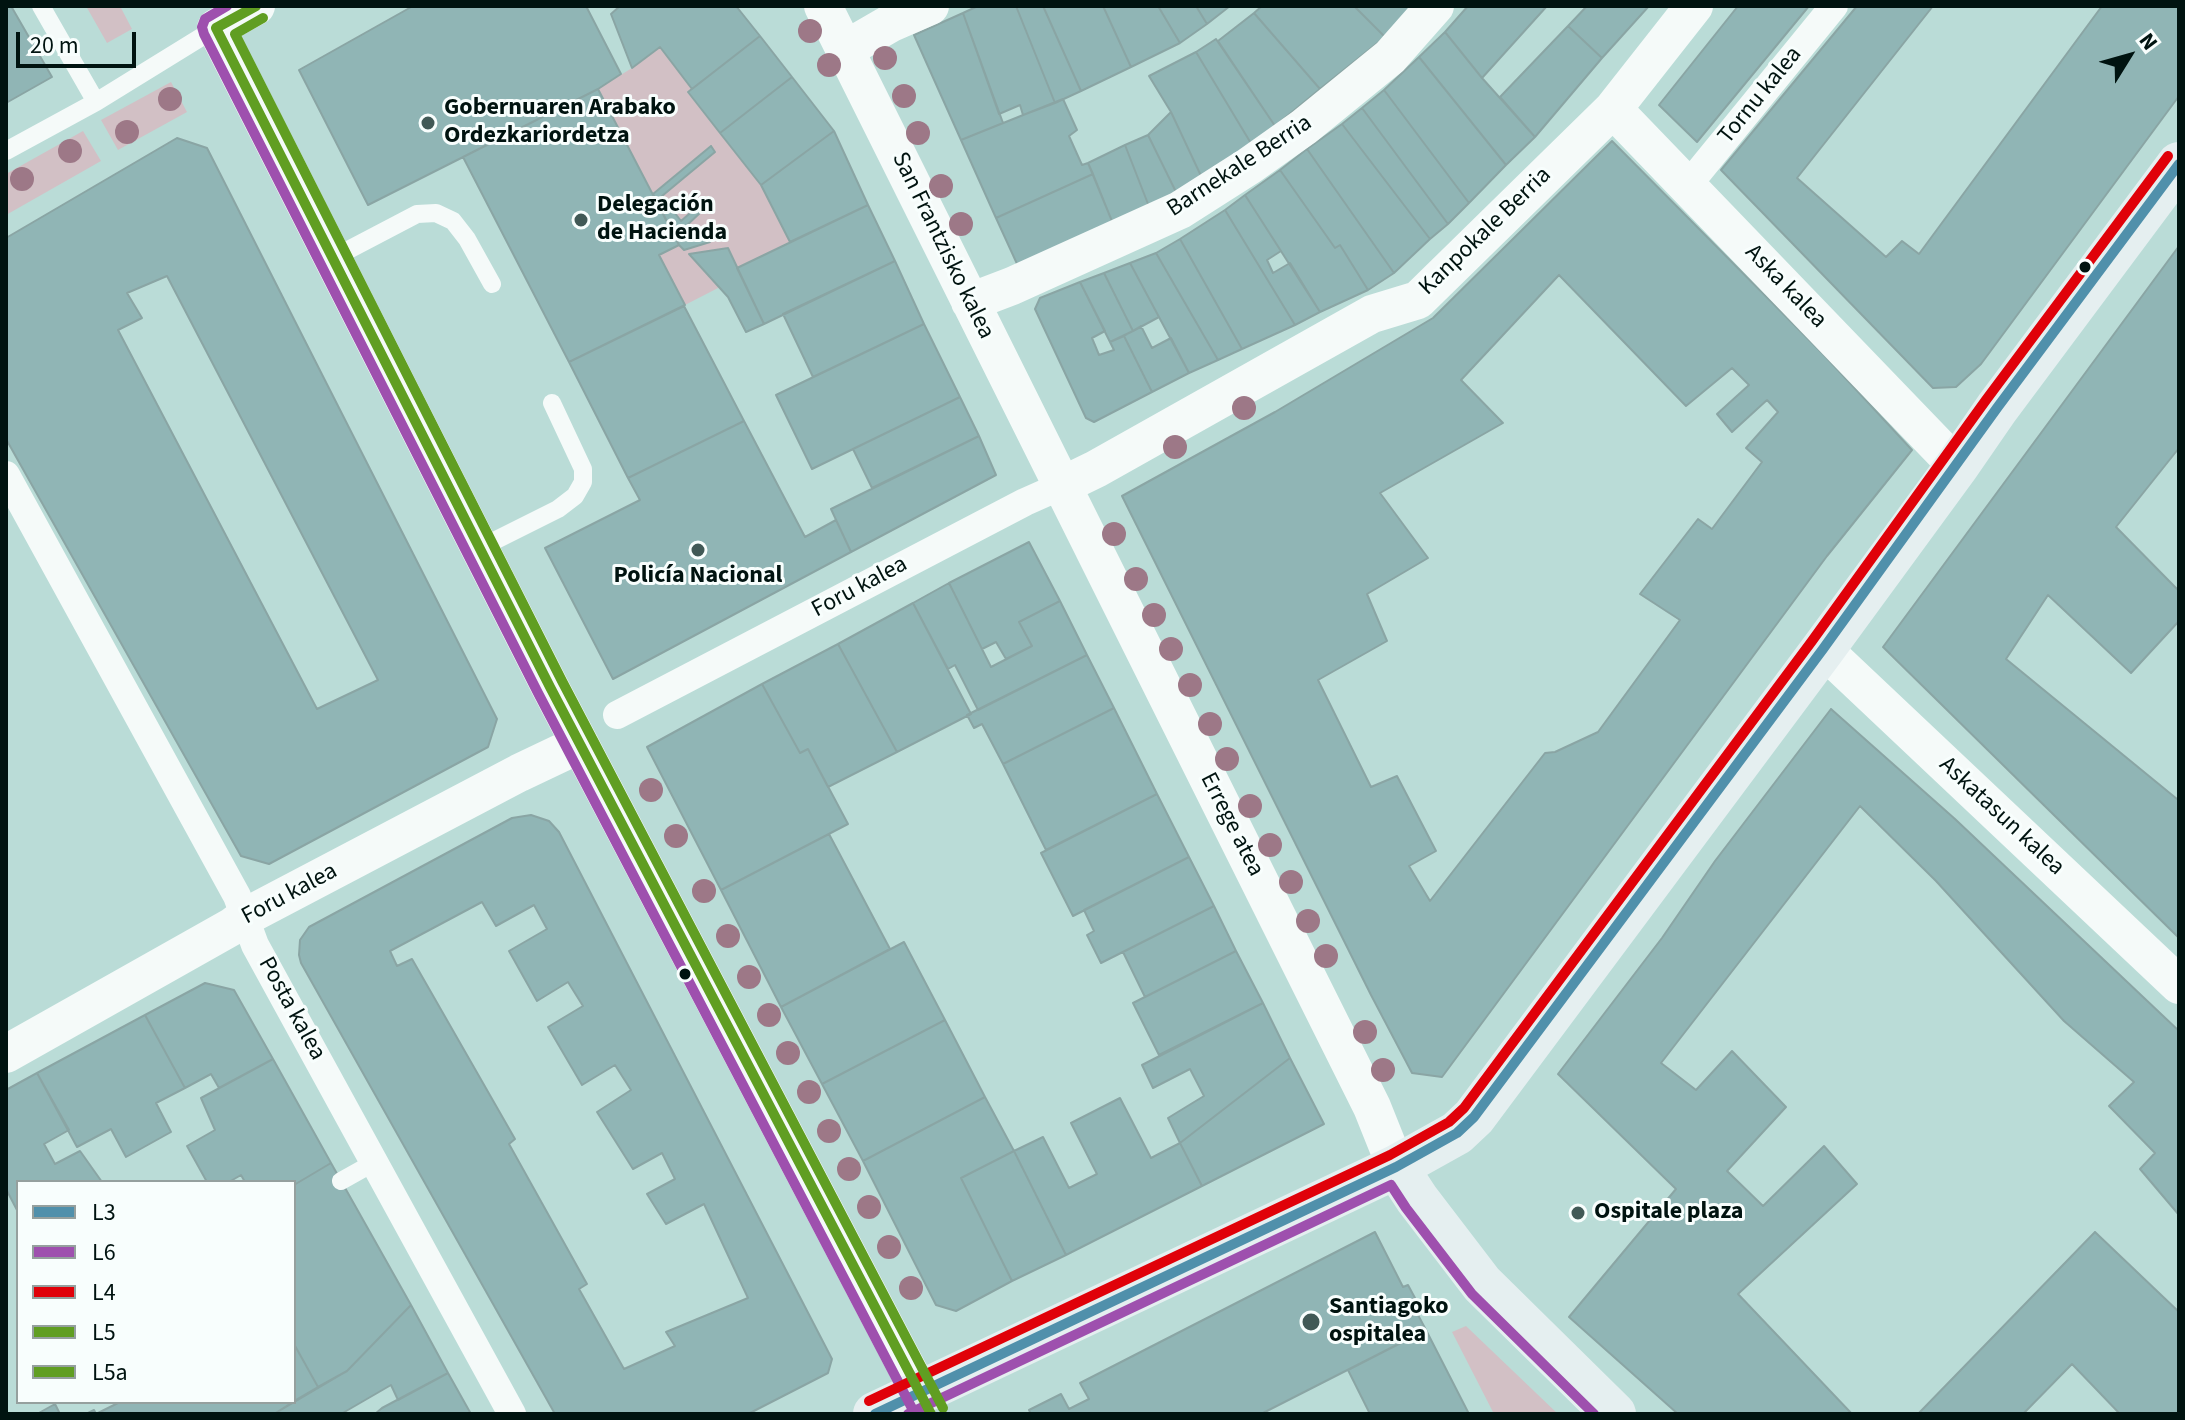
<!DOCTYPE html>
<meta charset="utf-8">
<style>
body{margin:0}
#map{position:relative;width:2185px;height:1420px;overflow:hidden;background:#badcd7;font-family:"Source Sans 3",sans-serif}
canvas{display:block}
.frame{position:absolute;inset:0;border:8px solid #001310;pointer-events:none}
.legend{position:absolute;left:16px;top:1180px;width:280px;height:224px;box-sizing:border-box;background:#f8fefd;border:2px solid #95a09e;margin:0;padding:10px 14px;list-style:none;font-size:24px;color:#001310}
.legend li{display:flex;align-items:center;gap:16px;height:40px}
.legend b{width:40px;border:2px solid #95a09e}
.north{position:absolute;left:2089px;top:16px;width:80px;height:80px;-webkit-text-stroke:6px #f8fefd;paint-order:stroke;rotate:53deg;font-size:22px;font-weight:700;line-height:32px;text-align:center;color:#001310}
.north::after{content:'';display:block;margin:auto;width:28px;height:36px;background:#001310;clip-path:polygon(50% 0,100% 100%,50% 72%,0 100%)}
.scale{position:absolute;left:16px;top:32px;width:120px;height:36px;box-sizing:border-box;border:4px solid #001310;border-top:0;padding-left:10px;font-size:24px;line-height:28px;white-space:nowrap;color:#001310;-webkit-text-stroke:6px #f8fefd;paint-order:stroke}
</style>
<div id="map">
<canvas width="2185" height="1420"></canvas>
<div class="frame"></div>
<ul class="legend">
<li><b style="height:10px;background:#5090ab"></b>L3</li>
<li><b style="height:10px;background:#9e50ae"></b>L6</li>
<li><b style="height:10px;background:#e00109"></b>L4</li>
<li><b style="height:10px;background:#609e22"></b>L5</li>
<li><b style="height:10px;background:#609e22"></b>L5a</li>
</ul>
<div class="north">N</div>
<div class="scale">20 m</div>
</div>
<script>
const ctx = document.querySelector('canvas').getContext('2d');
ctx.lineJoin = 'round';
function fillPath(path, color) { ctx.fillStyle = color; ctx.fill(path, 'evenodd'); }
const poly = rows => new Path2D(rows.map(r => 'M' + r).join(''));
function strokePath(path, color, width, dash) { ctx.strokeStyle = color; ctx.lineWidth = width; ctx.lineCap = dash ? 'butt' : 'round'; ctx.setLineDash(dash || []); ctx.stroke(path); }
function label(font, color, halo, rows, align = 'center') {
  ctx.font = font + ' "Source Sans 3",sans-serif'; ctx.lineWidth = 6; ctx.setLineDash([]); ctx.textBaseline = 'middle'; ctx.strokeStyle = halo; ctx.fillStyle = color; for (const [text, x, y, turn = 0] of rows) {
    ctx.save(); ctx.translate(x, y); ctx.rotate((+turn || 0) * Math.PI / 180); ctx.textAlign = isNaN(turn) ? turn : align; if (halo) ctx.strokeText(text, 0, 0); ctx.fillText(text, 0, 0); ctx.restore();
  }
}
fillPath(poly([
 [86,6,120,6,132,29,107,43],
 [660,47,692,89,688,93,761,185,790,242,737,268,728,248,690,254,720,287,685,305,659,255,679,245,684,250,710,242,708,234,696,238,685,227,701,213,697,207,681,221,662,196,715,151,710,146,653,194,598,89,632,68],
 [171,82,187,112,118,150,101,120],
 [83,131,101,161,6,215,6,174],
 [1466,1326,1558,1414,1494,1414,1452,1332]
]), '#d2c0c5');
const building = poly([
 [6,6,11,6,52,77,6,103,6,6],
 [413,6,586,6,621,74,598,89,368,205,299,70,413,6],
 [620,6,736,6,760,36,692,89,660,47,632,68,611,14,620,6],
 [978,6,1016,6,1055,103,1023,115,1020,105,999,114,963,13,978,6],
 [1016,6,1043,6,1081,91,1055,103,1016,6],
 [1043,6,1103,6,1131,67,1081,91,1043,6],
 [1103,6,1158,6,1180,43,1131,67,1103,6],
 [1158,6,1196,6,1207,24,1180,43,1158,6],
 [1196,6,1230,6,1207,24,1196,6],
 [1262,6,1354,6,1385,37,1320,89,1254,13,1262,6],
 [1354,6,1413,6,1385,37,1354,6],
 [1468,6,1547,6,1482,78,1445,32,1468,6],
 [1587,6,1649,6,1602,58,1568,26,1587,6],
 [1738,6,1809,6,1697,142,1659,105,1738,6],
 [1857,6,1933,6,1797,178,1886,257,1902,241,1919,254,2102,6,2179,6,2179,96,1981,364,1956,387,1933,388,1721,170,1857,6],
 [963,13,1003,123,961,140,914,35,963,13],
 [1254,13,1320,89,1275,126,1218,41,1254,13],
 [1568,26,1602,58,1535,137,1500,97,1568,26],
 [1445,32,1482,78,1535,137,1506,165,1419,57,1445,32],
 [760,36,792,77,720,133,688,92,760,36],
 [1216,39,1275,126,1252,145,1196,52,1216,39],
 [1196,52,1252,145,1202,178,1171,112,1149,76,1196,52],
 [1419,57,1506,165,1469,203,1384,90,1419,57],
 [792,77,834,131,761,185,720,133,792,77],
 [598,89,679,245,659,255,685,305,569,362,463,157,598,89],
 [1384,90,1469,203,1448,224,1362,108,1384,90],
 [1063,99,1077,130,1069,136,1082,165,1088,163,1093,174,996,218,961,140,1063,99],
 [1362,108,1448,224,1430,239,1342,124,1362,108],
 [1171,112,1202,178,1177,194,1148,135,1171,112],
 [1342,124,1430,239,1394,273,1307,149,1342,124],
 [834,131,868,205,790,242,761,185,834,131],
 [1148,135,1177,194,1150,209,1125,145,1148,135],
 [177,138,207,148,497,719,488,747,269,864,241,856,6,439,6,238,177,138],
 [167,276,378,680,317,709,118,330,142,318,127,293,167,276],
 [1612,141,1823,354,1912,450,1827,556,1442,1077,1412,1073,1371,995,1122,496,1275,412,1433,318,1612,141],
 [1559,275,1686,406,1732,368,1749,385,1717,414,1732,432,1767,400,1778,412,1746,448,1762,462,1712,529,1698,519,1640,594,1680,620,1598,732,1555,752,1545,753,1430,901,1409,866,1436,851,1397,776,1371,787,1318,680,1387,641,1367,594,1428,558,1380,493,1503,423,1461,380,1559,275],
 [1125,145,1150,209,1114,226,1088,163,1125,145],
 [711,146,715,152,662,196,681,221,697,207,701,212,685,227,696,238,708,234,710,242,684,250,679,245,653,194,711,146],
 [1307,149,1394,273,1368,290,1340,245,1335,248,1280,170,1307,149],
 [1280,170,1335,248,1340,245,1368,290,1320,312,1245,195,1280,170],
 [1093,174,1114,226,1018,266,996,218,1093,174],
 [1245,195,1281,251,1267,260,1273,273,1290,263,1320,312,1295,325,1225,210,1245,195],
 [868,205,895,261,764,324,737,268,868,205],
 [1225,210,1295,325,1242,349,1180,239,1225,210],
 [1180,239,1242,349,1218,360,1156,253,1180,239],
 [2179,246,2179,448,2116,527,2179,591,2179,621,2131,673,2048,595,2006,659,2177,799,2179,797,2179,938,1883,647,2179,246],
 [728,248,764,324,746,332,728,297,689,254,728,248],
 [1156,253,1218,360,1189,373,1130,263,1156,253],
 [895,261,924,324,813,377,783,314,895,261],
 [1130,263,1159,317,1133,331,1104,273,1130,263],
 [1104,273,1133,331,1110,342,1080,282,1104,273],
 [1080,282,1105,331,1092,338,1099,355,1114,350,1110,342,1124,336,1152,392,1094,422,1086,418,1035,309,1040,298,1080,282],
 [684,306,744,421,628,478,569,362,684,306],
 [924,324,960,397,812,469,776,395,924,324],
 [1141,326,1152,348,1171,338,1189,373,1152,392,1124,336,1141,326],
 [960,397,979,436,872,488,853,449,960,397],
 [744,421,805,537,836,520,851,552,613,679,545,548,640,500,628,478,744,421],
 [979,436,996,475,851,552,831,509,979,436],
 [1029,542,1060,601,1019,622,1032,646,1006,659,996,642,982,649,949,583,1029,542],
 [949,583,991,667,1032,646,1019,622,1060,601,1087,655,978,710,955,665,948,669,913,603,949,583],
 [913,603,971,714,897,752,838,644,913,603],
 [838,644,897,752,828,787,808,749,800,753,762,684,838,644],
 [1087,655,1114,708,1003,764,982,724,974,728,967,715,1087,655],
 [762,684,800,753,808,749,848,824,721,890,647,747,762,684],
 [1114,708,1157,794,1046,850,1003,764,1114,708],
 [1831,709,1955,819,2179,1031,2179,1215,2140,1169,2155,1153,2109,1106,2134,1082,2064,1021,1936,881,1860,806,1661,1063,1696,1090,1732,1051,1786,1107,1727,1171,1763,1206,1824,1146,1857,1184,1738,1294,1852,1414,1678,1414,1569,1317,1676,1189,1558,1074,1662,938,1715,861,1831,709],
 [1157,794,1189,857,1073,916,1041,853,1157,794],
 [531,815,549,821,559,832,832,1359,828,1373,748,1414,555,1414,301,963,299,955,300,940,309,927,512,818,531,815],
 [482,902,496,926,534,905,547,929,509,951,537,1001,568,982,583,1006,548,1027,582,1085,615,1065,631,1090,597,1112,633,1169,662,1153,675,1179,647,1194,666,1224,704,1204,748,1298,666,1332,675,1346,624,1369,579,1289,587,1284,509,1144,515,1139,412,959,397,966,390,951,482,902],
 [829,834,890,949,781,1007,721,890,829,834],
 [1189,857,1214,906,1101,963,1087,935,1094,931,1084,910,1189,857],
 [1214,906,1236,951,1145,997,1123,952,1214,906],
 [904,942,945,1020,822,1084,781,1007,904,942],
 [1236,951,1263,1003,1159,1055,1133,1003,1236,951],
 [205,983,234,990,273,1059,219,1088,211,1074,185,1088,145,1015,205,983],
 [1263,1003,1290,1058,1180,1143,1168,1118,1204,1096,1190,1069,1153,1088,1142,1065,1263,1003],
 [145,1015,185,1088,156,1103,171,1132,126,1157,111,1129,77,1147,37,1073,145,1015],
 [945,1020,985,1097,863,1161,822,1084,945,1020],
 [1290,1058,1324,1124,1202,1186,1180,1143,1290,1058],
 [273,1059,331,1163,294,1185,294,1182,245,1182,241,1175,229,1182,207,1182,187,1146,215,1130,201,1098,273,1059],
 [37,1073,69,1130,44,1144,55,1164,80,1151,102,1182,18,1182,18,1212,6,1189,6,1090,37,1073],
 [985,1097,1014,1151,961,1178,1012,1281,956,1311,936,1305,863,1161,985,1097],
 [1120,1098,1151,1158,1180,1143,1202,1186,1066,1255,1014,1151,1043,1137,1069,1188,1097,1174,1071,1123,1120,1098],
 [1014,1151,1066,1255,1012,1281,961,1178,1014,1151],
 [331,1163,411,1305,347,1371,318,1387,294,1344,294,1185,331,1163],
 [1375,1232,1403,1287,1408,1285,1415,1298,1401,1306,1407,1318,1417,1313,1426,1330,1261,1414,1031,1414,1029,1410,1061,1394,1069,1409,1089,1399,1080,1383,1375,1232],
 [2095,1232,2179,1312,2179,1414,2120,1414,2072,1364,2023,1414,1918,1414,2095,1232],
 [411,1305,448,1373,398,1400,391,1385,341,1414,274,1414,347,1371,411,1305],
 [1426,1330,1469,1414,1370,1414,1348,1370,1426,1330],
 [294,1344,318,1387,294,1401,294,1344],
 [448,1373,471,1414,375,1414,382,1408,448,1373],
 [120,1402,293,1402,274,1414,86,1414,94,1410,96,1414,120,1402],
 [55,1404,60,1414,37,1414,55,1404]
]);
fillPath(building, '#90b5b5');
strokePath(building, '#8aa5a4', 2);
strokePath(poly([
 [41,6,96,102],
 [6,151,96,102,216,28],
 [333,258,417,214,436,213,453,221,467,239,492,284],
 [480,548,558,509,575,496,583,482,583,469,552,403],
 [341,1181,375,1162]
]), '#f5faf9', 18);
strokePath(poly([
 [1688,185,1834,6],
 [6,475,237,896,255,945,512,1414],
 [617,715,1025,502,1061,486]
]), '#f5faf9', 28);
strokePath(poly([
 [256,6,216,28,550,687,920,1393],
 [823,6,1372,1107,1396,1167],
 [846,49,891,23,930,6],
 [1613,109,1957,466],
 [970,302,1012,286,1180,210,1249,166,1304,127,1390,57,1435,6],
 [1061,486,1096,469,1372,314,1418,300,1613,109,1694,6],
 [1823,649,2179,985],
 [6,1054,233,926,245,917,519,773,580,744]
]), '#f5faf9', 38);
strokePath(poly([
 [1396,1167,1417,1199,1482,1284,1614,1414],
 [875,1414,1396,1167,1457,1133,1474,1117,1823,649,1957,466,1997,408,2179,164]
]), '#e5eff0', 44);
strokePath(poly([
 [875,1414,1396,1167,1457,1133,1474,1117,1823,649,1997,408,2179,164]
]), '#5090ab', 10);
strokePath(poly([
 [227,6,205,19,202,27,204,34,538,693,915,1414],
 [908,1414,1391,1185,1406,1208,1472,1294,1594,1414]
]), '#9e50ae', 10);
strokePath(poly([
 [869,1401,1390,1155,1449,1122,1464,1108,1812,641,1986,400,2168,156]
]), '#e00109', 10);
strokePath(poly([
 [256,6,216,28,550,687,931,1414]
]), '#609e22', 10);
strokePath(poly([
 [263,18,235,34,562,681,943,1408]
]), '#609e22', 10);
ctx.fillStyle = '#9d7887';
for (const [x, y] of [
 [810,31],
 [885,58],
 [829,65],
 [904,96],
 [170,99],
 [127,132],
 [918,133],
 [70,151],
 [22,179],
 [941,186],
 [961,224],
 [1244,408],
 [1175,447],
 [1114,534],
 [1136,579],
 [1154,615],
 [1171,649],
 [1190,685],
 [1210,724],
 [1227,759],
 [651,790],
 [1250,806],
 [676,836],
 [1270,845],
 [1291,882],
 [704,891],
 [1308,921],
 [728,936],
 [1326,956],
 [749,977],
 [769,1015],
 [1365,1032],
 [788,1053],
 [1383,1070],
 [809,1092],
 [829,1131],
 [849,1169],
 [869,1207],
 [889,1247],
 [911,1288]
]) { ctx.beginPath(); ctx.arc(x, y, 12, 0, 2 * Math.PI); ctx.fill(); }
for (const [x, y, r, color] of [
 [428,123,8,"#415956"],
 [581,220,8,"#415956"],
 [2085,267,7,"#001310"],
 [698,550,8,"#415956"],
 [685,974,7,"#001310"],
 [1578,1213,8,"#415956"],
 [1311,1322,10,"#415956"]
]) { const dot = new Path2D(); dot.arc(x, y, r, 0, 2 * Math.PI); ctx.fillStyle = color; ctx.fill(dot); strokePath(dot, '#f8fefd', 3); }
label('24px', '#001310', '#f8fefd', [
 ["Tornu kalea",1761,96,-51],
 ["Barnekale Berria",1240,167,-33],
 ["Kanpokale Berria",1486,232,-44],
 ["San Frantzisko kalea",942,246,64],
 ["Aska kalea",1785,287,46],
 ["Foru kalea",860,588,-28],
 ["Askatasun kalea",2001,817,43],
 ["Errege atea",1231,825,63],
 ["Foru kalea",290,895,-28],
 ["Posta kalea",291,1009,61]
]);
label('bold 24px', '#001310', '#f8fefd', [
 ["Gobernuaren Arabako",444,109],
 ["Ordezkariordetza",444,137],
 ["Delegación",597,206],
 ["de Hacienda",597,234],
 ["Policía Nacional",698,577,"center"],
 ["Ospitale plaza",1594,1213],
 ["Santiagoko",1329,1308],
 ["ospitalea",1329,1336]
], 'left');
</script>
